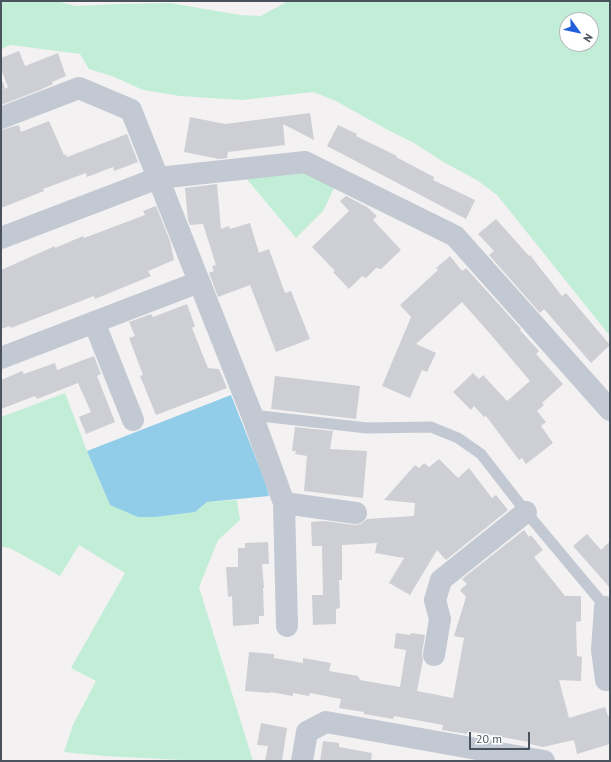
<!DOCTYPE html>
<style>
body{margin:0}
#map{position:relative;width:611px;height:762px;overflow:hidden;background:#f3f1f1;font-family:"PT Sans",sans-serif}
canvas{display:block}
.frame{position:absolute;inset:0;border:2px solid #49525d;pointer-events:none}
.north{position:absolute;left:559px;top:12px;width:40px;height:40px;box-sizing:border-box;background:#fff;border:1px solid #b6babe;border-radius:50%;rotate:123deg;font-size:11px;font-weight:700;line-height:16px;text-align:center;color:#49525d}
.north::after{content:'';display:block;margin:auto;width:14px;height:18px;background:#225fdc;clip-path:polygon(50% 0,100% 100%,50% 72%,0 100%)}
.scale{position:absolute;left:469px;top:732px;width:61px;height:18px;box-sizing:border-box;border:2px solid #49525d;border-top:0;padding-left:5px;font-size:12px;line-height:14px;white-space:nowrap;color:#49525d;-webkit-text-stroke:3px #fff;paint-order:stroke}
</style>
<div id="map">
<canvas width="611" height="762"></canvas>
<div class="frame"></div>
<div class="north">N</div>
<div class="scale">20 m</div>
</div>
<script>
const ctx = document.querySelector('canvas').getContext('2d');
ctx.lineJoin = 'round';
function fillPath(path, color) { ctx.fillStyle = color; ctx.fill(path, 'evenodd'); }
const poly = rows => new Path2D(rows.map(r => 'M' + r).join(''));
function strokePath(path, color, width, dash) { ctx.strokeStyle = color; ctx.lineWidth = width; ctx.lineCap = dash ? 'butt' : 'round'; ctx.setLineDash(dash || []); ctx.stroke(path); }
fillPath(poly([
 [1,1,56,1,76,6,118,4,170,3,240,15,261,16,288,1,610,1,610,336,497,195,477,180,445,163,414,143,386,129,336,101,313,92,242,100,180,96,143,90,112,76,89,69,80,54,11,45,1,49],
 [567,20,591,20,591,44,567,44],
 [301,172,335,186,323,211,296,238,245,177],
 [65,393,87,451,110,505,195,512,207,502,237,500,240,520,218,540,199,587,253,761,203,761,104,756,64,752,73,725,96,681,71,668,125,573,79,545,60,576,10,548,1,547,1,417]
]), '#c2eed8');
fillPath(poly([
 [231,395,266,484,269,496,207,502,195,512,155,517,138,517,110,505,87,451]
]), '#91cde8');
fillPath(poly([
 [19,51,25,66,58,53,66,76,52,82,53,84,40,90,1,105,1,82,3,82,5,89,8,87,1,69,1,58],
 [310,113,314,140,283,124,285,145,228,152,227,158,219,159,184,152,190,117,225,124],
 [49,121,64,155,66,154,67,157,127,134,138,162,114,171,113,167,87,177,86,173,43,189,44,191,1,208,1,130,19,125,21,132],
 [338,125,357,134,356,136,397,156,396,157,434,177,433,180,475,200,466,219,327,146],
 [217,184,221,229,229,226,230,229,250,223,259,253,269,249,285,293,291,291,310,339,276,352,250,285,218,297,209,273,214,271,212,266,216,265,203,224,190,225,188,220,185,188],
 [346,196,367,207,377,216,373,220,401,250,381,269,376,268,366,278,362,276,349,289,333,272,335,271,312,247,349,211,340,201],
 [156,206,170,241,174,260,148,271,151,276,95,299,94,296,11,328,10,326,1,329,1,270,55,246,55,248,83,236,84,238,145,215,143,211],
 [496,219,529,256,530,255,562,296,566,293,610,345,591,363,544,309,540,313,489,255,494,251,478,234],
 [450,256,462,271,466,268,521,329,520,330,539,351,536,354,563,384,542,403,544,405,537,411,546,422,541,426,553,443,526,464,522,458,519,460,486,416,484,417,474,406,471,410,453,392,473,373,479,379,483,375,507,401,530,381,492,336,462,302,416,344,436,353,427,372,422,370,410,398,382,386,411,317,400,305,438,270,436,268],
 [187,304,195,326,192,328,208,368,219,369,227,388,156,415,140,376,143,375,129,338,135,336,129,322,151,314,153,317],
 [94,356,101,374,97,376,115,422,86,434,79,417,91,412,78,383,37,399,35,396,1,409,1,380,22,371,24,374,55,363,57,370],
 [275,376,360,386,356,419,271,409],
 [295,427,333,431,330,449,367,451,363,498,304,491,307,456,295,454,296,451,292,451],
 [439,459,458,478,469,468,492,498,496,495,508,510,446,560,437,550,410,595,389,583,404,558,375,553,377,543,342,545,342,580,339,580,340,608,336,609,336,624,313,625,312,595,323,595,322,546,312,546,311,522,324,521,355,525,361,524,367,519,414,516,415,503,384,500,415,465,419,468,424,463,429,467],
 [524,530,529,537,531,535,543,550,534,557,565,596,581,596,581,621,576,622,577,656,582,657,581,681,559,680,569,718,605,707,608,716,610,715,610,744,577,754,574,740,543,747,529,744,529,742,468,731,467,734,442,730,443,725,394,716,393,719,364,714,364,712,339,708,341,699,310,693,309,696,293,693,293,696,270,692,270,693,245,691,249,652,274,654,274,658,303,663,303,658,331,663,329,671,358,676,360,680,400,687,406,650,394,648,396,633,410,635,411,633,425,635,422,653,423,660,417,691,453,698,464,638,454,636,466,597,460,590,467,584,462,579],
 [587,534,601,550,610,541,610,588,573,546],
 [268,542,269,564,262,564,264,588,263,588,264,616,259,616,259,624,233,626,232,596,228,597,226,567,238,567,238,548,245,548,245,543],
 [261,723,287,728,282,761,265,761,268,746,257,745],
 [323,741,339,743,339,747,372,753,371,761,320,761]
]), '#cecfd5');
strokePath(poly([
 [252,415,367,428,431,427,458,438,481,454,526,512,608,610]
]), '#c2c9d2', 11);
strokePath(poly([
 [1,118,79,88,131,110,252,415,284,503,287,626],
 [1,238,158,178,305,162,455,236,610,410],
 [94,322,133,420],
 [1,358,199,282],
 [284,503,356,513],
 [605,607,602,650,606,680],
 [434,655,440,619,435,600,441,580,526,512],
 [302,761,307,732,326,722,544,761]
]), '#c2c9d2', 22);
</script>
